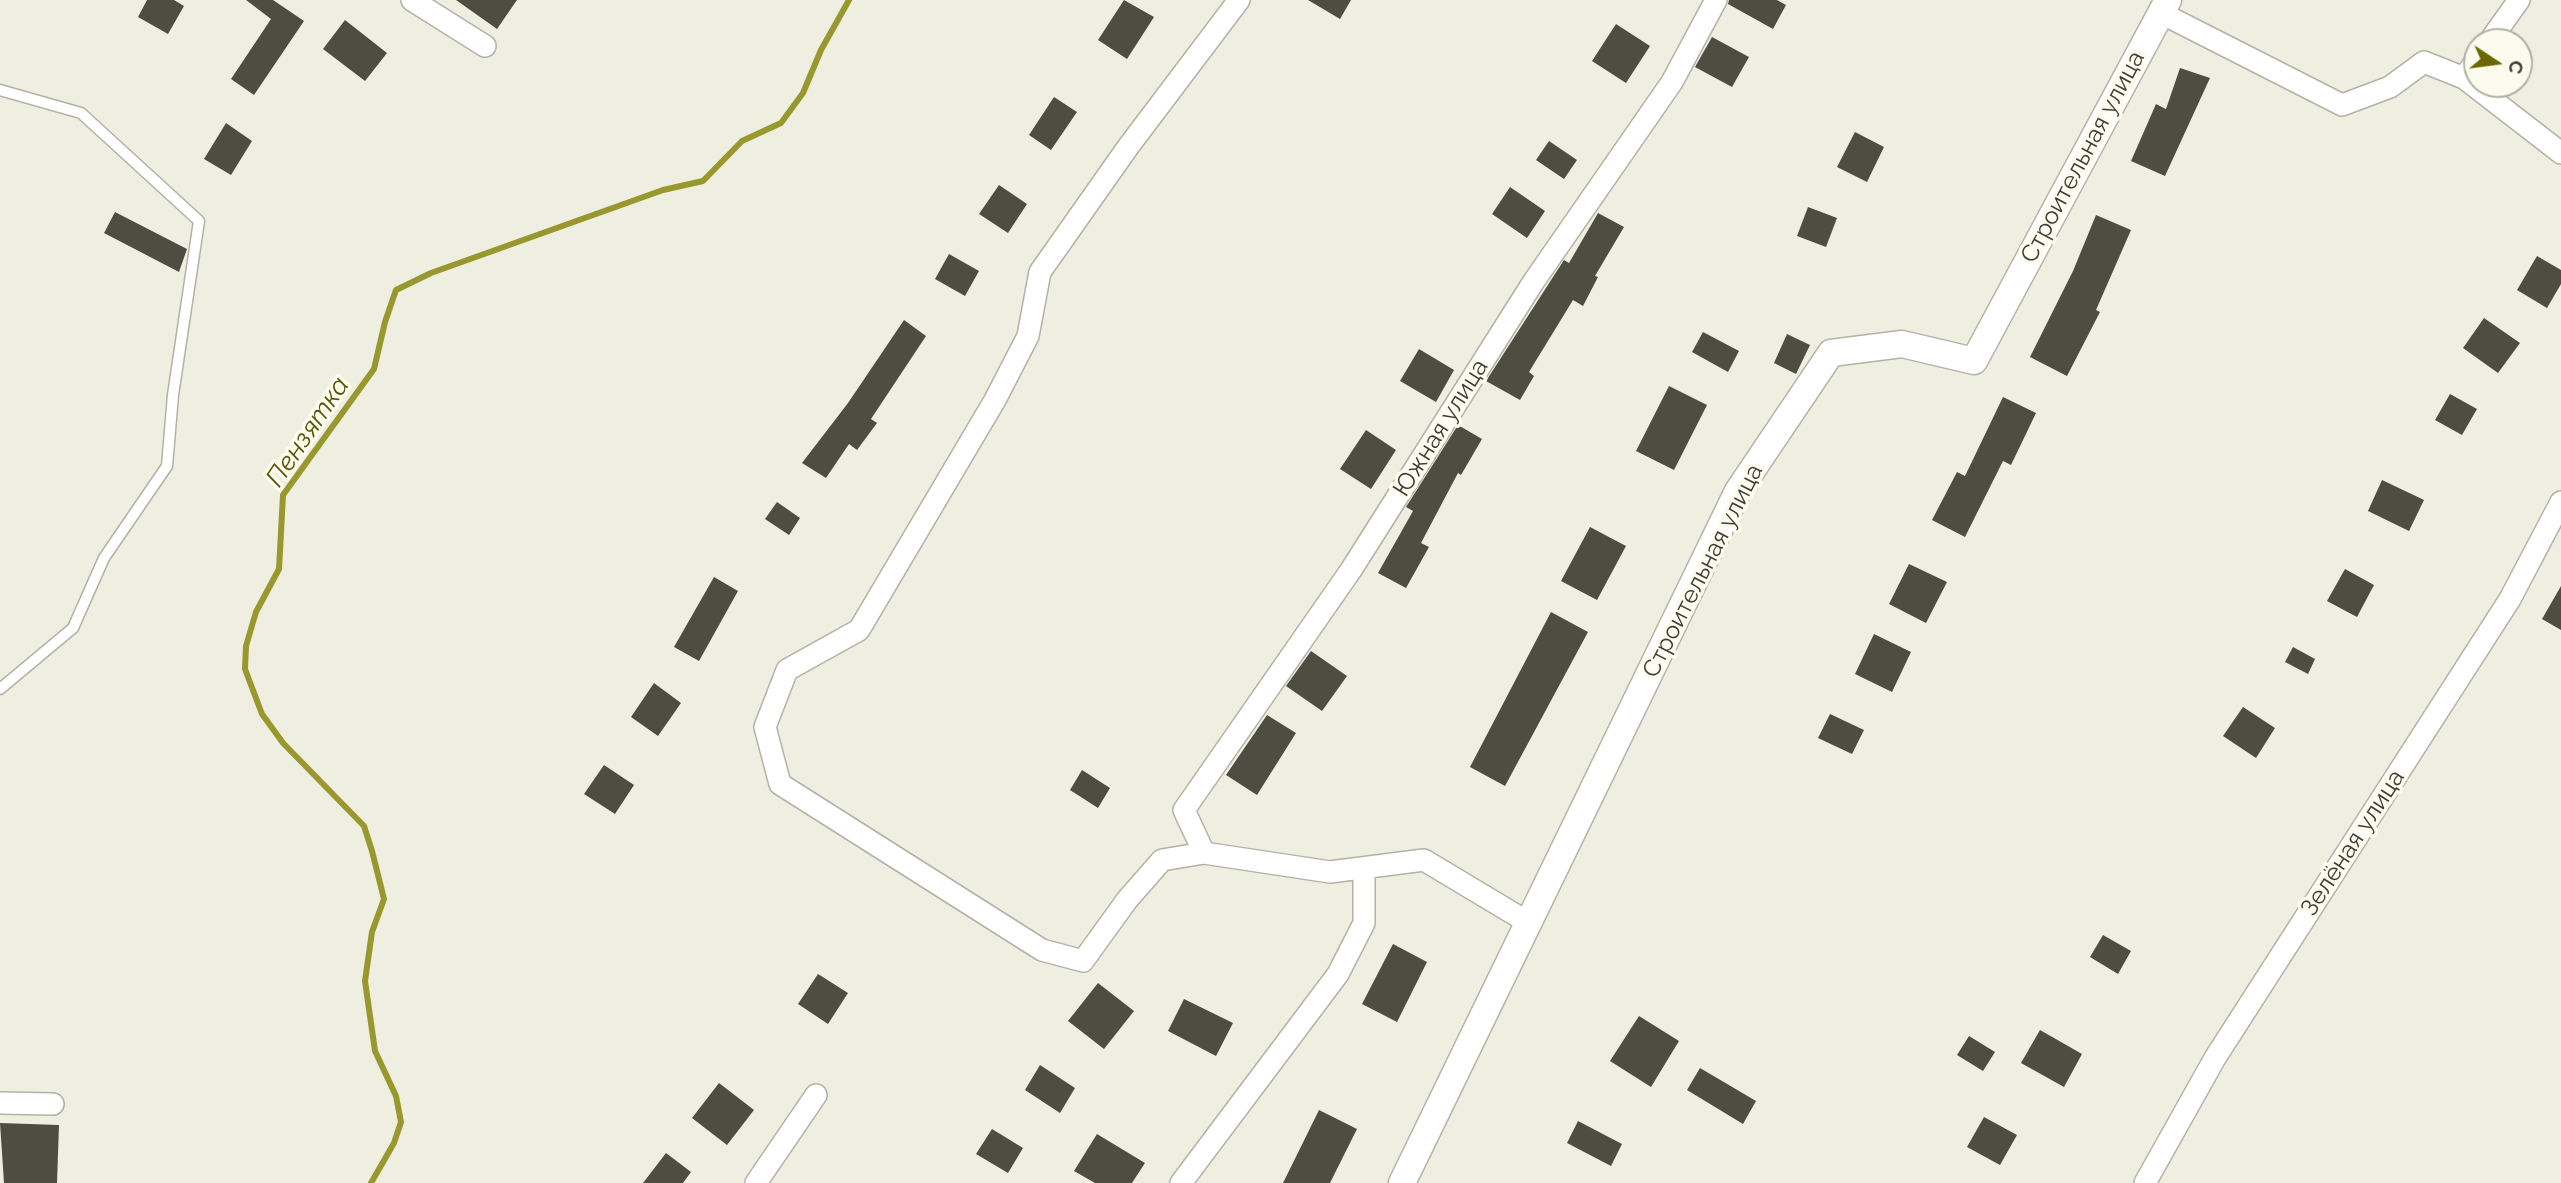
<!DOCTYPE html>
<meta charset="utf-8">
<style>
body{margin:0}
#map{position:relative;width:2561px;height:1183px;overflow:hidden;background:#eeefe1;font-family:Raleway,sans-serif}
canvas{display:block}
.north{position:absolute;left:2463px;top:28px;width:70px;height:70px;box-sizing:border-box;background:#fcfcee;border:2px solid #b0b0a5;border-radius:50%;rotate:103deg;font-size:19px;font-weight:700;line-height:28px;text-align:center;color:#3d3d37}
.north::after{content:'';display:block;margin:auto;width:24px;height:32px;background:#6a6803;clip-path:polygon(50% 0,100% 100%,50% 72%,0 100%)}
</style>
<div id="map">
<canvas width="2561" height="1183"></canvas>
<div class="north">С</div>
</div>
<script>
const ctx = document.querySelector('canvas').getContext('2d');
ctx.lineJoin = 'round';
const poly = rows => new Path2D(rows.map(r => 'M' + r).join(''));
function strokePath(path, color, width, dash) { ctx.strokeStyle = color; ctx.lineWidth = width; ctx.lineCap = dash ? 'butt' : 'round'; ctx.setLineDash(dash || []); ctx.stroke(path); }
function fillPath(path, color) { ctx.fillStyle = color; ctx.fill(path, 'evenodd'); }
function label(font, color, halo, rows, align = 'center') {
  ctx.font = font + ' Raleway,sans-serif'; ctx.lineWidth = 7; ctx.setLineDash([]); ctx.textBaseline = 'middle'; ctx.strokeStyle = halo; ctx.fillStyle = color; for (const [text, x, y, turn = 0] of rows) {
    ctx.save(); ctx.translate(x, y); ctx.rotate((+turn || 0) * Math.PI / 180); ctx.textAlign = isNaN(turn) ? turn : align; if (halo) ctx.strokeText(text, 0, 0); ctx.fillText(text, 0, 0); ctx.restore();
  }
}
strokePath(poly([
 [371,1183,394,1143,401,1122,396,1096,375,1051,365,981,372,932,384,899,372,851,364,826,283,743,262,714,245,669,246,646,256,612,279,569,283,495,374,369,385,322,396,290,431,273,663,190,703,181,742,141,781,123,803,93,821,50,849,0]
]), '#99982e', 6);
fillPath(poly([
 [147,0,174,0,184,6,168,34,138,17],
 [246,0,273,0,304,21,254,95,231,79,271,19],
 [456,0,517,0,497,29],
 [1124,0,1154,17,1127,59,1098,40],
 [1308,0,1351,0,1340,19],
 [1729,0,1777,0,1786,5,1773,29,1728,4],
 [345,20,387,53,365,81,323,49],
 [1616,24,1650,46,1626,83,1592,61],
 [1712,37,1749,57,1732,87,1695,67],
 [2180,68,2210,78,2165,176,2131,161,2156,104,2166,109],
 [1054,97,1077,112,1051,150,1029,135],
 [226,123,252,141,231,175,204,159],
 [1855,132,1884,147,1867,182,1837,167],
 [1549,141,1577,160,1564,179,1536,160],
 [999,185,1027,204,1008,233,979,214],
 [1510,187,1545,211,1527,238,1492,214],
 [1808,207,1837,218,1826,247,1797,236],
 [115,212,187,249,179,272,104,233],
 [1598,213,1624,227,1595,276,1598,277,1583,306,1573,300,1529,372,1534,376,1520,400,1486,381,1564,260,1569,263],
 [2096,215,2131,230,2096,310,2100,312,2067,376,2030,357,2073,271],
 [949,254,979,271,965,296,935,279],
 [2537,256,2561,270,2561,284,2547,308,2517,290],
 [2484,318,2520,343,2498,373,2463,348],
 [904,320,926,336,871,419,877,423,857,450,849,444,826,478,802,463,848,403],
 [1703,332,1739,351,1728,372,1692,352],
 [1787,334,1810,345,1796,374,1774,363],
 [1419,349,1454,370,1436,402,1400,381],
 [1669,386,1707,405,1674,470,1636,451],
 [2450,394,2477,409,2462,435,2435,420],
 [2003,397,2036,413,2011,465,2003,461,1965,537,1932,520,1957,472,1965,476],
 [1458,425,1482,439,1461,475,1458,473,1421,543,1429,547,1406,588,1378,573,1413,511,1406,507],
 [1366,430,1396,450,1371,489,1340,469],
 [2382,480,2424,500,2409,531,2368,511],
 [777,502,800,518,789,535,765,519],
 [1590,527,1626,546,1597,600,1561,581],
 [1909,564,1947,582,1926,623,1889,604],
 [2345,569,2374,585,2357,617,2327,601],
 [714,577,738,591,699,661,674,647],
 [2561,586,2561,630,2542,619],
 [1551,612,1588,632,1505,786,1470,767],
 [1874,634,1911,652,1892,692,1855,674],
 [2293,647,2315,659,2308,674,2285,662],
 [1311,651,1347,676,1322,711,1286,686],
 [654,683,681,703,658,736,631,717],
 [2243,707,2275,728,2256,758,2223,736],
 [1830,714,1864,730,1852,754,1818,738],
 [1267,715,1296,733,1257,795,1226,775],
 [604,765,634,785,615,814,584,794],
 [1082,770,1110,788,1098,808,1070,790],
 [2103,935,2131,951,2118,974,2090,957],
 [1393,944,1427,962,1397,1022,1362,1004],
 [818,974,848,993,828,1024,798,1004],
 [1098,983,1134,1011,1104,1049,1068,1021],
 [1184,999,1233,1023,1216,1056,1168,1031],
 [1639,1016,1679,1041,1651,1087,1610,1061],
 [2040,1030,2082,1054,2064,1087,2021,1063],
 [1969,1036,1995,1052,1983,1071,1957,1055],
 [1040,1065,1075,1088,1060,1113,1025,1090],
 [1700,1068,1756,1101,1743,1124,1687,1090],
 [719,1083,754,1110,727,1145,692,1118],
 [1319,1110,1357,1129,1330,1183,1283,1183],
 [1984,1117,2017,1135,2000,1165,1967,1147],
 [1578,1121,1622,1144,1611,1166,1567,1143],
 [0,1123,59,1125,57,1183,4,1183],
 [992,1129,1023,1148,1008,1173,976,1154],
 [1097,1134,1145,1163,1132,1183,1095,1183,1074,1171],
 [666,1153,691,1172,683,1183,643,1183]
]), '#4d4d42');
const service = poly([
 [0,90,81,113,199,221,173,395,167,466,104,558,73,628,0,689]
]);
const minor = poly([
 [412,0,485,46],
 [1239,0,1128,147,1040,272,1028,336,995,400,859,630,787,670,765,727,780,784,1042,950,1083,961,1127,900,1162,860,1204,853,1330,872,1424,860,1529,923],
 [2161,13,2342,105,2390,87,2424,62,2464,78,2561,153],
 [2489,42,2519,0],
 [2464,78,2477,59],
 [1204,853,1184,810,1351,570,1534,281,1672,82,1716,0],
 [0,1103,53,1104],
 [756,1183,816,1095],
 [1181,1183,1338,974,1364,923,1364,868],
 [2145,1183,2215,1058,2510,599,2561,502]
]);
const tertiary = poly([
 [1402,1183,1738,491,1831,353,1902,344,1974,361,2168,0]
]);
strokePath(service, '#b2b2a5', 13);
strokePath(minor, '#b2b2a5', 24);
strokePath(tertiary, '#b2b2a5', 29);
strokePath(service, '#fff', 10);
strokePath(minor, '#fff', 21);
strokePath(tertiary, '#fff', 26);
label('24px', '#3d3d37', '#fcfcee', [
 ["Строительная улица",2083,157,-62],
 ["Южная улица",1441,428,-58],
 ["Строительная улица",1703,571,-63],
 ["Зелёная улица",2353,843,-57]
]);
label('italic 26px', '#575504', '#fcfcee', [
 ["Пензятка",308,432,-56]
]);
</script>
